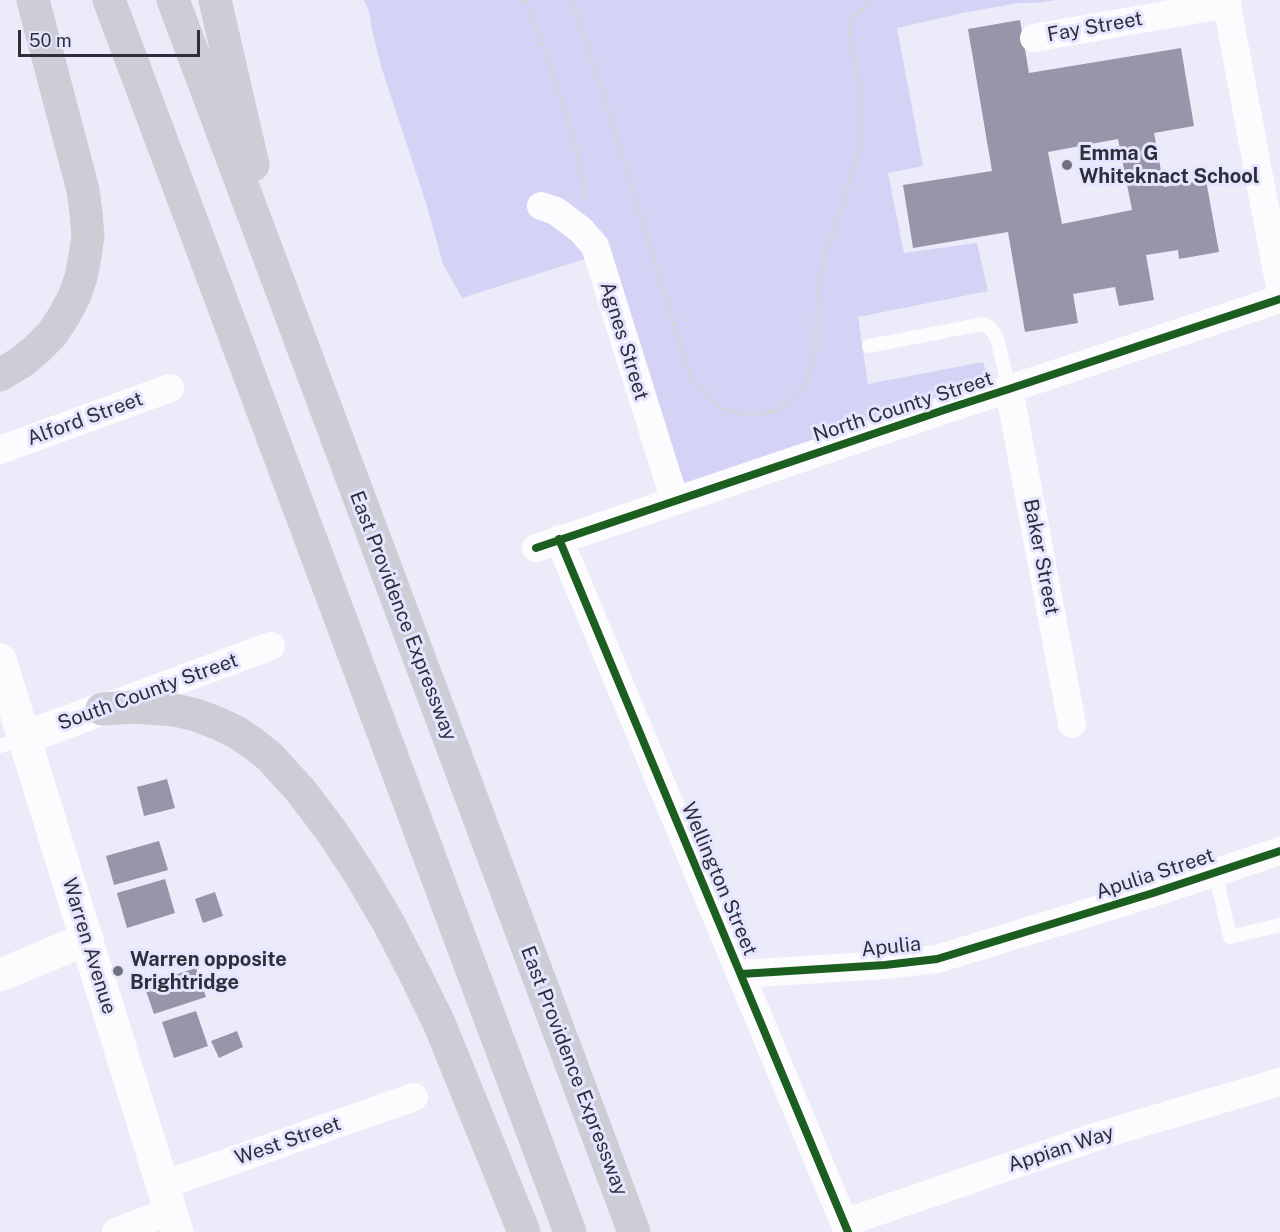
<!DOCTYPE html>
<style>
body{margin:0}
#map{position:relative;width:1280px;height:1232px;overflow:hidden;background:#ebebf9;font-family:"Public Sans",sans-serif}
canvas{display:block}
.scale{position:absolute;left:18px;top:30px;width:182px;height:27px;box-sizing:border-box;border:3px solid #2f2f3b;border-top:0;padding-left:8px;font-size:18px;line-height:21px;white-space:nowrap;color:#2f2f3b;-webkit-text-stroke:4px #e5e5ff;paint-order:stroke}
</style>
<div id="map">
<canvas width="1280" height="1232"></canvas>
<div class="scale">50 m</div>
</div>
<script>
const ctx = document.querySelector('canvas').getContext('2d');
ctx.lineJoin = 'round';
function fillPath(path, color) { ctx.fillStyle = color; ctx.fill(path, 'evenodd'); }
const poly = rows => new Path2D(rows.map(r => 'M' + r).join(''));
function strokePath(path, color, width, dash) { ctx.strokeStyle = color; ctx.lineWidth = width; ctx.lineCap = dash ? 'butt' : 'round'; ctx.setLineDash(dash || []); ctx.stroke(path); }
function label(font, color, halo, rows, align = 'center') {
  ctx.font = font + ' "Public Sans",sans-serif'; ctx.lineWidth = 6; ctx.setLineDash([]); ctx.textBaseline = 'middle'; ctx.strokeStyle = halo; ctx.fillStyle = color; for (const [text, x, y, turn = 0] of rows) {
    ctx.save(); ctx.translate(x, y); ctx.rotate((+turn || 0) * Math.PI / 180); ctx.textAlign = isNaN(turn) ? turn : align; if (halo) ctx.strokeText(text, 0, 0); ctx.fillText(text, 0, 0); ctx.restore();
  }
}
fillPath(poly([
 [364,0,1055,0,1037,3,1019,3,967,12,897,28,923,166,888,173,904,253,977,243,988,291,858,317,868,384,983,362,994,394,672,501,597,255,462,298,443,264,426,203,381,66,372,30,369,11]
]), '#d4d3f6');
fillPath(poly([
 [1020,20,1029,73,1181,48,1194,126,1154,133,1164,187,1206,180,1219,252,1179,259,1178,250,1146,255,1154,300,1119,306,1115,287,1073,294,1078,323,1025,332,1008,232,913,248,903,185,992,171,968,29],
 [1118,139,1132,210,1062,224,1048,152],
 [167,779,175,808,144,816,137,787],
 [159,841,168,870,114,885,106,856],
 [165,879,175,913,127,928,117,893],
 [215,892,223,916,203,923,195,899],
 [196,968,206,997,154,1014,144,985],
 [196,1011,208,1046,174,1058,162,1022],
 [237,1031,243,1047,219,1058,211,1041]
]), '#9895ab');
strokePath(poly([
 [525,0,545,52,567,118,577,153,586,201],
 [572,0,602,91,690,376,720,408,751,416,779,410,804,387,816,353,817,292,826,253,846,194,861,142,859,83,849,28,855,14,873,0]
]), '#d4d4d9', 4, [4.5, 3]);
strokePath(poly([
 [869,346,983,324,990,328,997,338,1009,389],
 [0,746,24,738],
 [1215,872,1230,937,1280,925]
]), '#fcfcfe', 14);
strokePath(poly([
 [1226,0,1280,288],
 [1034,38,1227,4],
 [541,206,556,211,581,230,595,246,675,501],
 [1009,389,1072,724],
 [0,450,170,388],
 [559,539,848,1232],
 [536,548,947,409,1009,389,1280,299],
 [112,705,271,646],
 [741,974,885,965,937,959,1153,893,1280,851],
 [163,1185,414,1097],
 [844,1223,1101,1135,1280,1082],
 [116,1232,170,1211]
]), '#fcfcfe', 28);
strokePath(poly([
 [0,975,87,939]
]), '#fcfcfe', 33);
strokePath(poly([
 [0,660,177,1232],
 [24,738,102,709]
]), '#fcfcfe', 33);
strokePath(poly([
 [109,0,570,1232],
 [173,0,634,1232],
 [215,0,253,165],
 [0,375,23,361,37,349,52,334,64,316,74,297,81,277,85,257,88,236,86,213,83,190,33,0],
 [102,709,135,707,175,710,196,715,217,723,236,732,254,744,270,757,301,791,332,832,359,873,388,922,415,974,439,1023,524,1232]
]), '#cdcdd6', 33);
strokePath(poly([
 [559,539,848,1232],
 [536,548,947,409,1009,389,1280,299],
 [741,974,885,965,937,959,1153,893,1280,851]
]), '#1b5e20', 8);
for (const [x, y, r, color] of [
 [1067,165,6,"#71717e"],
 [118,971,6,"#71717e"]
]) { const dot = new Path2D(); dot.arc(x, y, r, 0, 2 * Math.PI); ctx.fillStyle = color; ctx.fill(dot); strokePath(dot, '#e5e5ff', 2); }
label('20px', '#2f2f3b', '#e5e5ff', [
 ["Fay Street",1095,27,-10],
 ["Agnes Street",624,341,73],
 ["North County Street",903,407,-18],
 ["Alford Street",85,419,-20],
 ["Baker Street",1041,557,79],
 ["East Providence Expressway",403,616,69],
 ["South County Street",148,692,-20],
 ["Apulia Street",1155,874,-18],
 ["Wellington Street",719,879,67],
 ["Warren Avenue",89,946,73],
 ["Apulia",891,947,-6],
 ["East Providence Expressway",574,1071,69],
 ["West Street",288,1141,-19],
 ["Appian Way",1061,1149,-18]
]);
label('bold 20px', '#2f2f3b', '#e5e5ff', [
 ["Emma G",1079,154],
 ["Whiteknact School",1079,177],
 ["Warren opposite",130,960],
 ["Brightridge",130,983]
], 'left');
</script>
